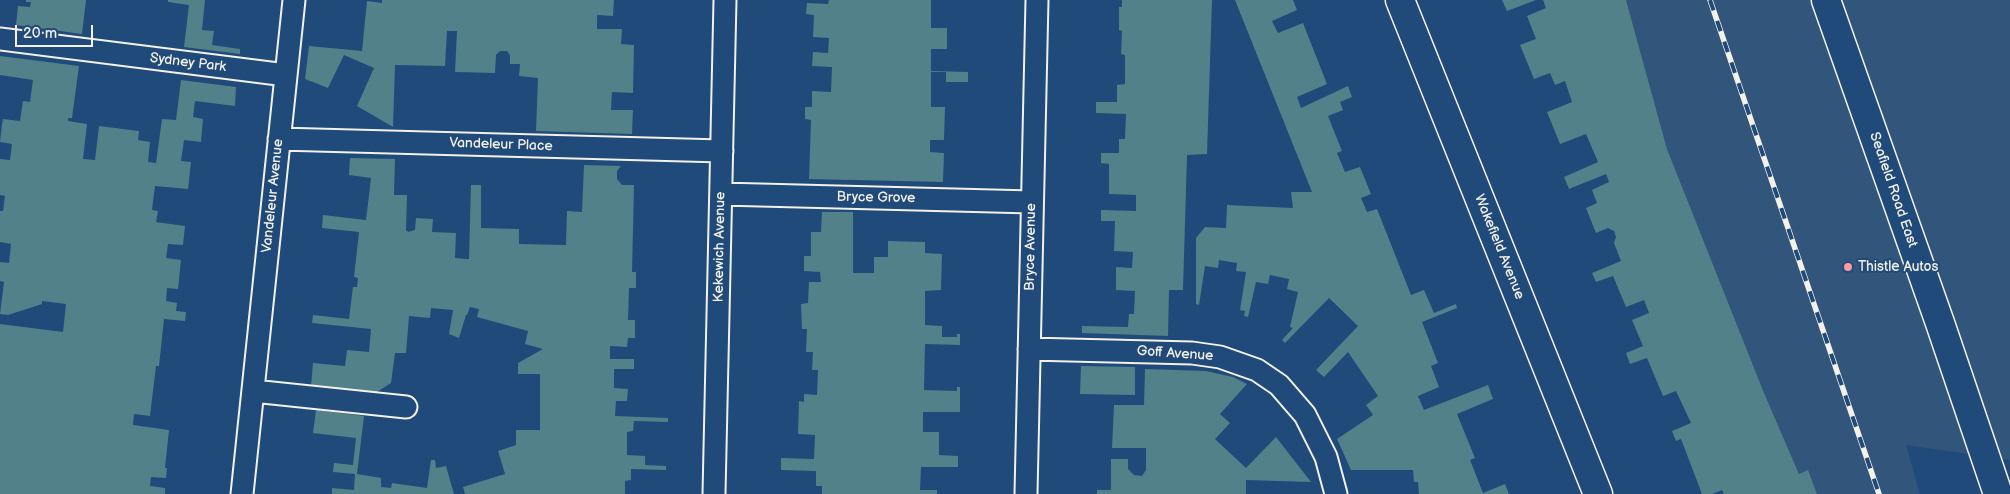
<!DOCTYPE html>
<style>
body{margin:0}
#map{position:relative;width:2010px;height:494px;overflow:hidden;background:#1f4a7a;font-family:"Balsamiq Sans",sans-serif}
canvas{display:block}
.scale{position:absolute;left:15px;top:25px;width:78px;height:22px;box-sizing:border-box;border:2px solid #f4f1e8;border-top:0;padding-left:6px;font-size:15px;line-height:18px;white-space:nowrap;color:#f4f1e8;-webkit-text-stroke:4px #1f4a7a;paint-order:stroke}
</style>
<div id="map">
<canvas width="2010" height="494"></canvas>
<div class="scale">20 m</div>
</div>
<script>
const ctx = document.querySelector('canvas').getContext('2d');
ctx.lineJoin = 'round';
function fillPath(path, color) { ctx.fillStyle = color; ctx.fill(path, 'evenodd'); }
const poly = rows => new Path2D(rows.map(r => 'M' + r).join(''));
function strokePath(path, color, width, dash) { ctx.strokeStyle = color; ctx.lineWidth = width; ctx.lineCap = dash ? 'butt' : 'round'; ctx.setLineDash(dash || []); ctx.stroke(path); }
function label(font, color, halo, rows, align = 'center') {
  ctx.font = font + ' "Balsamiq Sans",sans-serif'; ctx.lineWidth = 4; ctx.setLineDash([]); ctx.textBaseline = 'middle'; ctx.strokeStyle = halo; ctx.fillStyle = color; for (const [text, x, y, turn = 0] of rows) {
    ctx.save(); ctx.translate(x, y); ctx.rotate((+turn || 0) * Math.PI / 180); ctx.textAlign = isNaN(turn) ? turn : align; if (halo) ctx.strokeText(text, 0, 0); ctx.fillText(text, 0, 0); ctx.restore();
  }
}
fillPath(poly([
 [1626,0,2010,0,2010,460,1906,445,1920,494,1817,494,1808,471,1799,474,1764,393,1667,149]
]), '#32557c');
fillPath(poly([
 [26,0,86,0,82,34,16,25,18,6,30,7,31,2,26,2],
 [168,0,205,0,202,30,214,31,212,45,240,49,240,54,184,47,189,5,168,2],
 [382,0,614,0,613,16,597,15,597,29,622,29,621,44,634,45,633,93,612,92,611,110,633,110,632,134,536,131,538,78,519,76,520,64,510,64,510,55,507,51,500,51,496,55,495,73,455,72,457,31,447,31,445,66,395,65,393,127,357,106,374,68,344,55,328,88,305,79,309,46,362,51,367,1,382,3],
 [829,0,931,0,931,28,947,28,947,49,931,49,931,71,968,72,968,82,946,82,946,72,931,72,931,107,945,107,944,140,930,140,930,152,944,153,943,182,809,179,811,120,805,119,805,107,812,107,812,91,831,92,832,67,812,66,813,52,828,53,829,38,813,37,814,15,806,14,807,3,828,4],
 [1122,0,1212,0,1207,154,1187,155,1183,290,1169,290,1168,336,1082,333,1082,326,1128,327,1129,314,1134,314,1135,291,1116,290,1116,267,1132,268,1133,252,1114,251,1115,221,1101,221,1101,210,1136,211,1136,195,1109,194,1109,164,1101,163,1101,153,1119,153,1119,139,1125,139,1126,114,1096,113,1096,102,1117,102,1117,85,1125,84,1125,55,1121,54,1122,31,1119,30,1119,7,1122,7],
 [1235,0,1293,0,1297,10,1272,21,1278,33,1303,23,1327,84,1297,97,1301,108,1348,86,1352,97,1340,102,1343,110,1328,116,1342,151,1337,153,1345,172,1360,167,1371,194,1361,198,1367,212,1377,209,1411,295,1424,290,1434,313,1456,304,1457,308,1422,322,1438,363,1431,366,1439,387,1418,396,1424,410,1488,385,1493,399,1457,414,1475,458,1470,460,1483,493,1505,484,1509,494,1419,494,1418,482,1414,482,1413,470,1351,470,1337,439,1373,415,1366,405,1378,396,1348,352,1324,377,1316,370,1358,326,1329,298,1285,343,1282,340,1293,328,1290,327,1298,292,1287,289,1289,279,1270,275,1268,284,1256,282,1248,317,1244,316,1245,311,1240,310,1246,272,1236,271,1237,263,1219,260,1218,268,1205,266,1199,305,1196,304,1196,238,1205,227,1226,228,1227,205,1293,208,1291,192,1312,192],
 [1502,0,1536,0,1507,11],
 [1543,0,1626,0,1667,149,1764,393,1799,474,1808,470,1817,494,1724,494,1722,490,1712,494,1702,494,1681,439,1676,441,1672,431,1691,423,1676,391,1663,396,1647,358,1630,364,1626,353,1643,346,1632,320,1649,313,1644,300,1626,307,1613,276,1596,282,1592,273,1621,261,1614,243,1616,237,1614,231,1608,228,1596,233,1586,208,1597,203,1592,190,1609,182,1606,174,1569,189,1564,177,1598,162,1586,134,1560,144,1547,112,1572,102,1565,81,1555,85,1550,73,1534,79,1520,45,1536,39,1527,16,1546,8],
 [0,56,79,66,72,118,68,118,68,121,87,124,83,159,95,160,99,126,139,131,138,140,150,142,148,162,156,163,162,119,176,120,181,80,236,87,235,106,195,101,193,117,203,119,201,142,184,140,181,161,191,162,188,189,155,186,152,210,158,211,156,222,185,226,183,245,168,244,166,258,181,260,178,289,167,288,166,301,177,303,176,311,186,312,185,321,164,319,159,366,156,366,150,416,134,414,133,425,169,430,165,468,167,468,166,478,151,477,150,486,165,488,165,494,0,494,0,324,63,332,66,304,42,301,42,304,8,315,0,314,4,282,0,281,0,262,9,263,11,244,0,242,0,211,3,211,5,196,0,195,0,159,10,160,12,144,0,142,2,124,3,119,20,121,23,101,30,102,33,80,0,75],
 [350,158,395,159,394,195,407,195,406,230,408,232,415,230,416,218,433,219,432,232,456,233,455,258,466,259,469,259,471,185,481,185,481,228,519,229,519,244,566,245,567,211,582,212,584,165,621,166,617,171,617,179,622,185,634,185,632,272,636,272,636,288,629,288,628,320,635,320,635,338,628,338,627,347,610,346,610,359,634,359,634,369,614,369,614,388,628,389,627,401,616,401,615,416,668,418,668,422,634,421,633,431,627,432,627,455,645,456,645,465,666,466,666,470,631,469,631,480,625,481,625,494,465,494,463,487,505,474,498,451,516,445,516,430,540,430,540,374,518,374,518,363,543,349,525,344,528,331,477,317,479,309,470,307,467,315,466,315,459,338,449,334,453,310,431,308,430,318,409,316,406,353,395,353,391,383,377,392,311,386,313,363,345,366,347,350,369,352,371,329,312,323,313,315,349,319,353,287,357,287,358,278,354,277,359,232,322,228,323,215,366,220,371,178,349,175],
 [822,212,853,212,853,273,874,273,874,257,888,257,888,241,925,242,925,253,942,254,941,290,925,291,925,325,942,326,942,337,957,337,957,334,960,334,960,345,925,344,924,390,957,391,957,387,960,387,960,412,923,412,923,432,939,432,939,455,958,456,958,467,921,467,920,490,937,490,937,494,822,494,822,486,816,486,816,471,781,470,781,458,814,459,815,435,798,434,799,401,804,402,804,394,817,395,818,370,812,370,813,352,806,352,807,329,802,329,801,304,808,303,809,282,821,282,820,272,804,271,804,256,811,256,811,232,821,232],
 [1081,366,1135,367,1135,395,1080,394],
 [1145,369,1206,371,1233,377,1247,384,1220,414,1230,423,1215,439,1246,468,1276,437,1311,482,1246,480,1246,494,1097,494,1097,490,1111,490,1111,459,1128,459,1128,469,1134,475,1142,476,1146,470,1146,448,1112,448,1114,405,1144,405],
 [316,410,364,416,357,474,381,478,381,487,391,488,392,483,427,488,431,460,435,460,436,468,446,466,454,494,332,494,332,488,354,490,355,474,333,472,334,463,353,465,356,438,313,433]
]), '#52818a');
const street = poly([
 [0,39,286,75],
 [279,139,722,151],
 [721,194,1032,202],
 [1029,349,1192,353,1220,357,1257,370,1279,385,1305,415,1326,457,1336,494],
 [253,391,406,407],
 [242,494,294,0],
 [714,494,725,0],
 [1026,494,1037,0]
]);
const secondary = poly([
 [1400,0,1598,494]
]);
const primary = poly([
 [1826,0,1940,323,1998,494]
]);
strokePath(street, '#f4f1e8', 25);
strokePath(secondary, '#f4f1e8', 31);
strokePath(primary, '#f4f1e8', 31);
strokePath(street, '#1f4a7a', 21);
strokePath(secondary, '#1f4a7a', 28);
strokePath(primary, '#1f4a7a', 28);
const rail = poly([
 [1710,0,1879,494]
]);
strokePath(rail, '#f4f1e8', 5.5);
strokePath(rail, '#1f4a7a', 4, [11]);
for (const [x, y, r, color] of [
 [1848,267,5,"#ff9aa2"]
]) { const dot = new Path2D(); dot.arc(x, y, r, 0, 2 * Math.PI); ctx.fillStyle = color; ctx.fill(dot); strokePath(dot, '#1f4a7a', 2); }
label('14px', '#f4f1e8', '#1f4a7a', [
 ["Sydney Park",188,63,7],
 ["Vandeleur Place",501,145,2],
 ["Seafield Road East",1893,190,71],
 ["Vandeleur Avenue",273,196,-84],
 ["Bryce Grove",876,198,1],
 ["Kekewich Avenue",720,247,-89],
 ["Bryce Avenue",1031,247,-89],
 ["Wakefield Avenue",1499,247,68],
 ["Goff Avenue",1175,354,4]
]);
label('14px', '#f4f1e8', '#1f4a7a', [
 ["Thistle Autos",1858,267]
], 'left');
</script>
